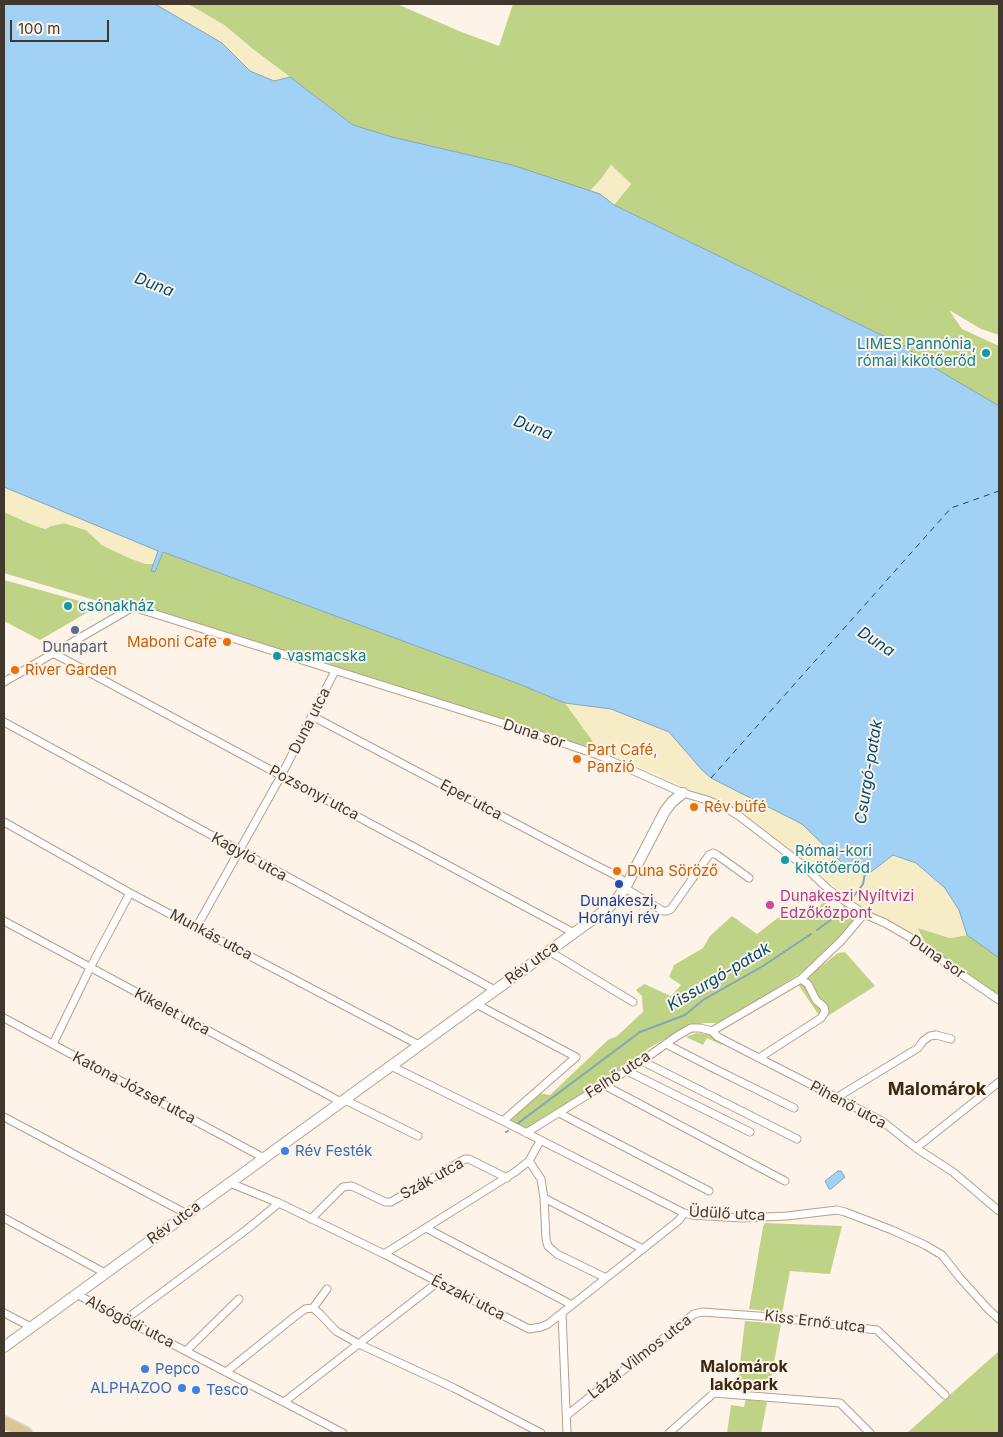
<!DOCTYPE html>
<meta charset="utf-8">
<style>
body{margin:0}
#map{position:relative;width:1003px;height:1437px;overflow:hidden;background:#fef3e9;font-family:Inter,sans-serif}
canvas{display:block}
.frame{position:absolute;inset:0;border:5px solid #41372d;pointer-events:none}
.scale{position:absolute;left:10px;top:20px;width:99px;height:22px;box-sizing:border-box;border:2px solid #41372d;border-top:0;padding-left:6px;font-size:15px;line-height:18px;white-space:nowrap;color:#41372d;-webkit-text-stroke:4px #fef3e9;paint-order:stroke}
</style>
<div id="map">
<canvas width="1003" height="1437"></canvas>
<div class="frame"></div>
<div class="scale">100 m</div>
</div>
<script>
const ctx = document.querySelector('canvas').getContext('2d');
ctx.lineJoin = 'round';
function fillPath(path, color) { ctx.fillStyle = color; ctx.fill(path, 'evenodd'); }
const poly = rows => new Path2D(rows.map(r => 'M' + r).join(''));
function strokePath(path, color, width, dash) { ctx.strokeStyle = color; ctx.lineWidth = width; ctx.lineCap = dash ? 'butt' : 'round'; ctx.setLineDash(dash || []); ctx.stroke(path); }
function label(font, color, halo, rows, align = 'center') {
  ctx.font = font + ' Inter,sans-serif'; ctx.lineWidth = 4; ctx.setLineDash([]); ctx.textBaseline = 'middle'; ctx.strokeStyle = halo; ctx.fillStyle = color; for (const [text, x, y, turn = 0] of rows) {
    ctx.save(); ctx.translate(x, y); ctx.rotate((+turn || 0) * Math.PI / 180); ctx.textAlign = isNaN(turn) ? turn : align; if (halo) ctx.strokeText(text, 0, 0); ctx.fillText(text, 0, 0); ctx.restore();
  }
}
fillPath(poly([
 [188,4,397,4,459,31,499,46,513,4,999,4,999,335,981,329,949,310,962,329,999,346,999,406,933,367,904,346,614,205,631,184,611,165,602,178,590,191,512,165,392,137,353,125,290,77,254,50,224,25],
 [4,512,31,524,45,529,51,526,64,523,86,530,102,545,129,558,146,564,154,564,151,571,155,572,163,552,519,684,565,703,600,751,4,573],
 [4,580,87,603,88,612,40,640,4,621],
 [846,898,878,900,856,919,834,942,801,973,764,996,717,1023,706,1023,690,1025,674,1034,649,1048,612,1076,523,1131,509,1122,539,1093,550,1095,608,1040,617,1036,643,1012,642,996,636,990,644,984,671,996,681,985,669,977,674,965,703,948,710,936,732,916,757,934,792,907,804,918,808,917,824,902,831,907,839,911,843,907],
 [917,927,950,938,967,935,999,958,999,997,929,950],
 [845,952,875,986,823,1019,820,1017,798,984,838,953],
 [697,1033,708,1034,723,1043,722,1045,707,1038,703,1045,686,1037],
 [765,1223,842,1226,830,1274,790,1271,782,1313,749,1309,763,1227],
 [745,1321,781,1324,769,1390,757,1389,757,1386,740,1385,740,1388,737,1388],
 [999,1351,999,1433,907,1433],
 [746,1399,767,1402,761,1433,727,1433,731,1405,744,1407]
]), '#bfd386');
fillPath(poly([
 [155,4,188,4,224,25,254,50,290,77,274,81,250,71,222,43],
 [611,165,631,184,614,205,600,194,590,191,602,178],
 [4,487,159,551,154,564,146,564,129,558,102,545,86,530,64,523,51,526,45,529,31,524,4,512],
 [565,703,611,709,669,732,702,770,711,778,802,824,845,866,867,875,893,855,916,863,999,933,999,958,967,935,950,938,917,928,929,950,846,898,806,860,735,811,647,770,600,751]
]), '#f6ecc6');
const water = poly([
 [4,4,155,4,222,43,250,71,274,81,290,77,353,125,392,137,512,165,600,194,614,205,904,346,933,367,999,406,999,958,967,935,959,910,945,888,916,863,893,855,867,875,845,866,802,824,711,778,702,770,669,732,611,709,565,703,519,684,163,552,155,572,151,571,158,551,4,487,4,4],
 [838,1171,841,1171,845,1177,831,1189,829,1189,825,1181,838,1171]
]);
fillPath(water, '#a1d2f6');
strokePath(water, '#84a4ba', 1);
strokePath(poly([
 [850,901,863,884,865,873],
 [817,930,840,913,847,905],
 [517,1124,640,1032,685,1015,703,1000,763,966,811,934],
 [506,1132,508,1131]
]), '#84a4ba', 2);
strokePath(poly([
 [711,778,951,508,999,491]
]), '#014c72', 1, [6, 5]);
const street = poly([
 [53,653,574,933],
 [4,682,133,607,528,731,598,755,683,793,707,800,724,807,739,816,804,866,829,890,864,914,885,923,918,942,948,965,999,1000],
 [312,716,570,852,617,876,624,882,625,888,663,911,667,911,671,909,709,855,713,853,717,855,749,878],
 [4,722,495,990],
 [4,822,130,893,419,1045],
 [4,921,341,1102],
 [196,928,281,776,335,671],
 [549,951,633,1002],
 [476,1004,576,1057,503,1121],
 [4,1018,264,1158],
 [712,1031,718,1037,882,1121,916,1148,953,1172,999,1211],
 [712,1031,801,979,841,941,864,914],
 [53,1044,90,968,130,893],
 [666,1044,711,1067,794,1108],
 [759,1058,821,1018,825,1012,824,1007,816,1000,808,984,801,979],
 [642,1061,797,1139],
 [391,1066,503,1121,684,1213,692,1215,742,1218,787,1216,837,1210,845,1212,892,1230,925,1245,942,1255,960,1278,988,1309,999,1319],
 [627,1071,750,1132],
 [604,1085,785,1181],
 [836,1098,918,1048,923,1041,930,1036,936,1035,951,1039],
 [345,1100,418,1136],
 [559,1113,709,1191],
 [4,1117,187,1214],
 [526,1133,642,1061,677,1036,691,1028,700,1028,712,1031],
 [916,1148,999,1082],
 [529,1161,541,1179,544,1198,546,1239,548,1246,557,1254,606,1278],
 [230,1183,279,1203,384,1254,529,1329,541,1327,548,1324,673,1225,679,1220,684,1213],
 [544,1198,643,1249],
 [4,1218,105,1273],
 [311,1219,343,1187,352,1186,385,1202,391,1202,465,1159,469,1159,507,1178],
 [426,1228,572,1305],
 [384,1254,515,1172,529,1161,540,1141],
 [76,1294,343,1433],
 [313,1308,320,1314,336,1331,359,1344,454,1388,541,1433],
 [4,1313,31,1327],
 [562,1313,567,1433],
 [126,1319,246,1230,279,1203],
 [186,1351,239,1299],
 [226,1372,293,1318,305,1309,313,1308,327,1289],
 [284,1402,438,1282],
 [567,1415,694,1314,702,1312,772,1317,877,1330,945,1395],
 [669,1433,714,1393,840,1403,870,1433]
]);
const secondary = poly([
 [4,1347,607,909,617,899,625,888,665,811,672,802,683,793]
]);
const primary = poly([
 [4,1422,26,1433]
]);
strokePath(street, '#b99f87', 9);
strokePath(secondary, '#b99f87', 12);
strokePath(primary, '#d5d3d1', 14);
strokePath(street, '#fff', 7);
strokePath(secondary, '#fff', 10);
strokePath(primary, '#ddc693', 11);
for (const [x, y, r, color] of [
 [986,353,5,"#0f9aa8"],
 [68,606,5,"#0f9aa8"],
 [75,630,5,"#5c6f8a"],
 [227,642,5,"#e8710a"],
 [277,656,5,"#0f9aa8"],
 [15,670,5,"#e8710a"],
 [577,759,5,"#e8710a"],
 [694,807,5,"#e8710a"],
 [785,860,5,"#0f9aa8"],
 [617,871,5,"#e8710a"],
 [619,884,5,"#1a4fb4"],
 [770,905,5,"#d1479c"],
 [285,1151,5,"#3f7fe0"],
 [145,1369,5,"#3f7fe0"],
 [182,1388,5,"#3f7fe0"],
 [196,1390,5,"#3f7fe0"]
]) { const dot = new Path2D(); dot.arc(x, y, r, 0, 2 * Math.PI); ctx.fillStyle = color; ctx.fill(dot); strokePath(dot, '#fef3e9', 2); }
label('15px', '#0d838f', '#fef3e9', [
 ["LIMES Pannónia,",976,344,"right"],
 ["római kikötőerőd",976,361,"right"],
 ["csónakház",78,606],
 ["vasmacska",287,656],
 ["Római-kori",795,851],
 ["kikötőerőd",795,868]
], 'left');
label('15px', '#c56008', '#fef3e9', [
 ["Maboni Cafe",217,642,"right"],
 ["River Garden",25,670],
 ["Part Café,",587,750],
 ["Panzió",587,767],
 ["Rév büfé",704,807],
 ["Duna Söröző",627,871]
], 'left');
label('15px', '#4e5e75', '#fef3e9', [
 ["Dunapart",75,647]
]);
label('15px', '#41372d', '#fef3e9', [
 ["Duna utca",310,721,-63],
 ["Duna sor",534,734,18],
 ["Pozsonyi utca",314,793,28],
 ["Eper utca",471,800,28],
 ["Kagyló utca",249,857,29],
 ["Munkás utca",211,935,28],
 ["Duna sor",937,957,35],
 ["Rév utca",532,963,-36],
 ["Kikelet utca",172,1012,28],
 ["Felhő utca",618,1075,-33],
 ["Katona József utca",134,1088,28],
 ["Pihenő utca",848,1105,28],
 ["Szák utca",432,1179,-29],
 ["Üdülő utca",727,1214,3],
 ["Rév utca",174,1223,-36],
 ["Északi utca",468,1298,27],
 ["Alsógödi utca",130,1322,27],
 ["Kiss Ernő utca",815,1322,7],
 ["Lázár Vilmos utca",640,1357,-38]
]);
label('15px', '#b23c85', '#fef3e9', [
 ["Dunakeszi Nyíltvizi",780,896],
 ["Edzőközpont",780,913]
], 'left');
label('15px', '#164399', '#fef3e9', [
 ["Dunakeszi,",619,901],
 ["Horányi rév",619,918]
]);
label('15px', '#366cbe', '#fef3e9', [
 ["Rév Festék",295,1151],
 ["Pepco",155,1369],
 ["ALPHAZOO",172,1388,"right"],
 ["Tesco",206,1390]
], 'left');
label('italic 16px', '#014c72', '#fef3e9', [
 ["Duna",154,285,21],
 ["Duna",533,428,22],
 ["Duna",876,642,33],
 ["Csurgó-patak",869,772,-81],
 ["Kissurgó-patak",719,977,-31]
]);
label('bold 16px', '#3b2712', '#fef3e9', [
 ["Malomárok",744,1367],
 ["lakópark",744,1385]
]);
label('bold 18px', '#3b2712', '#fef3e9', [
 ["Malomárok",937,1090]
]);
</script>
